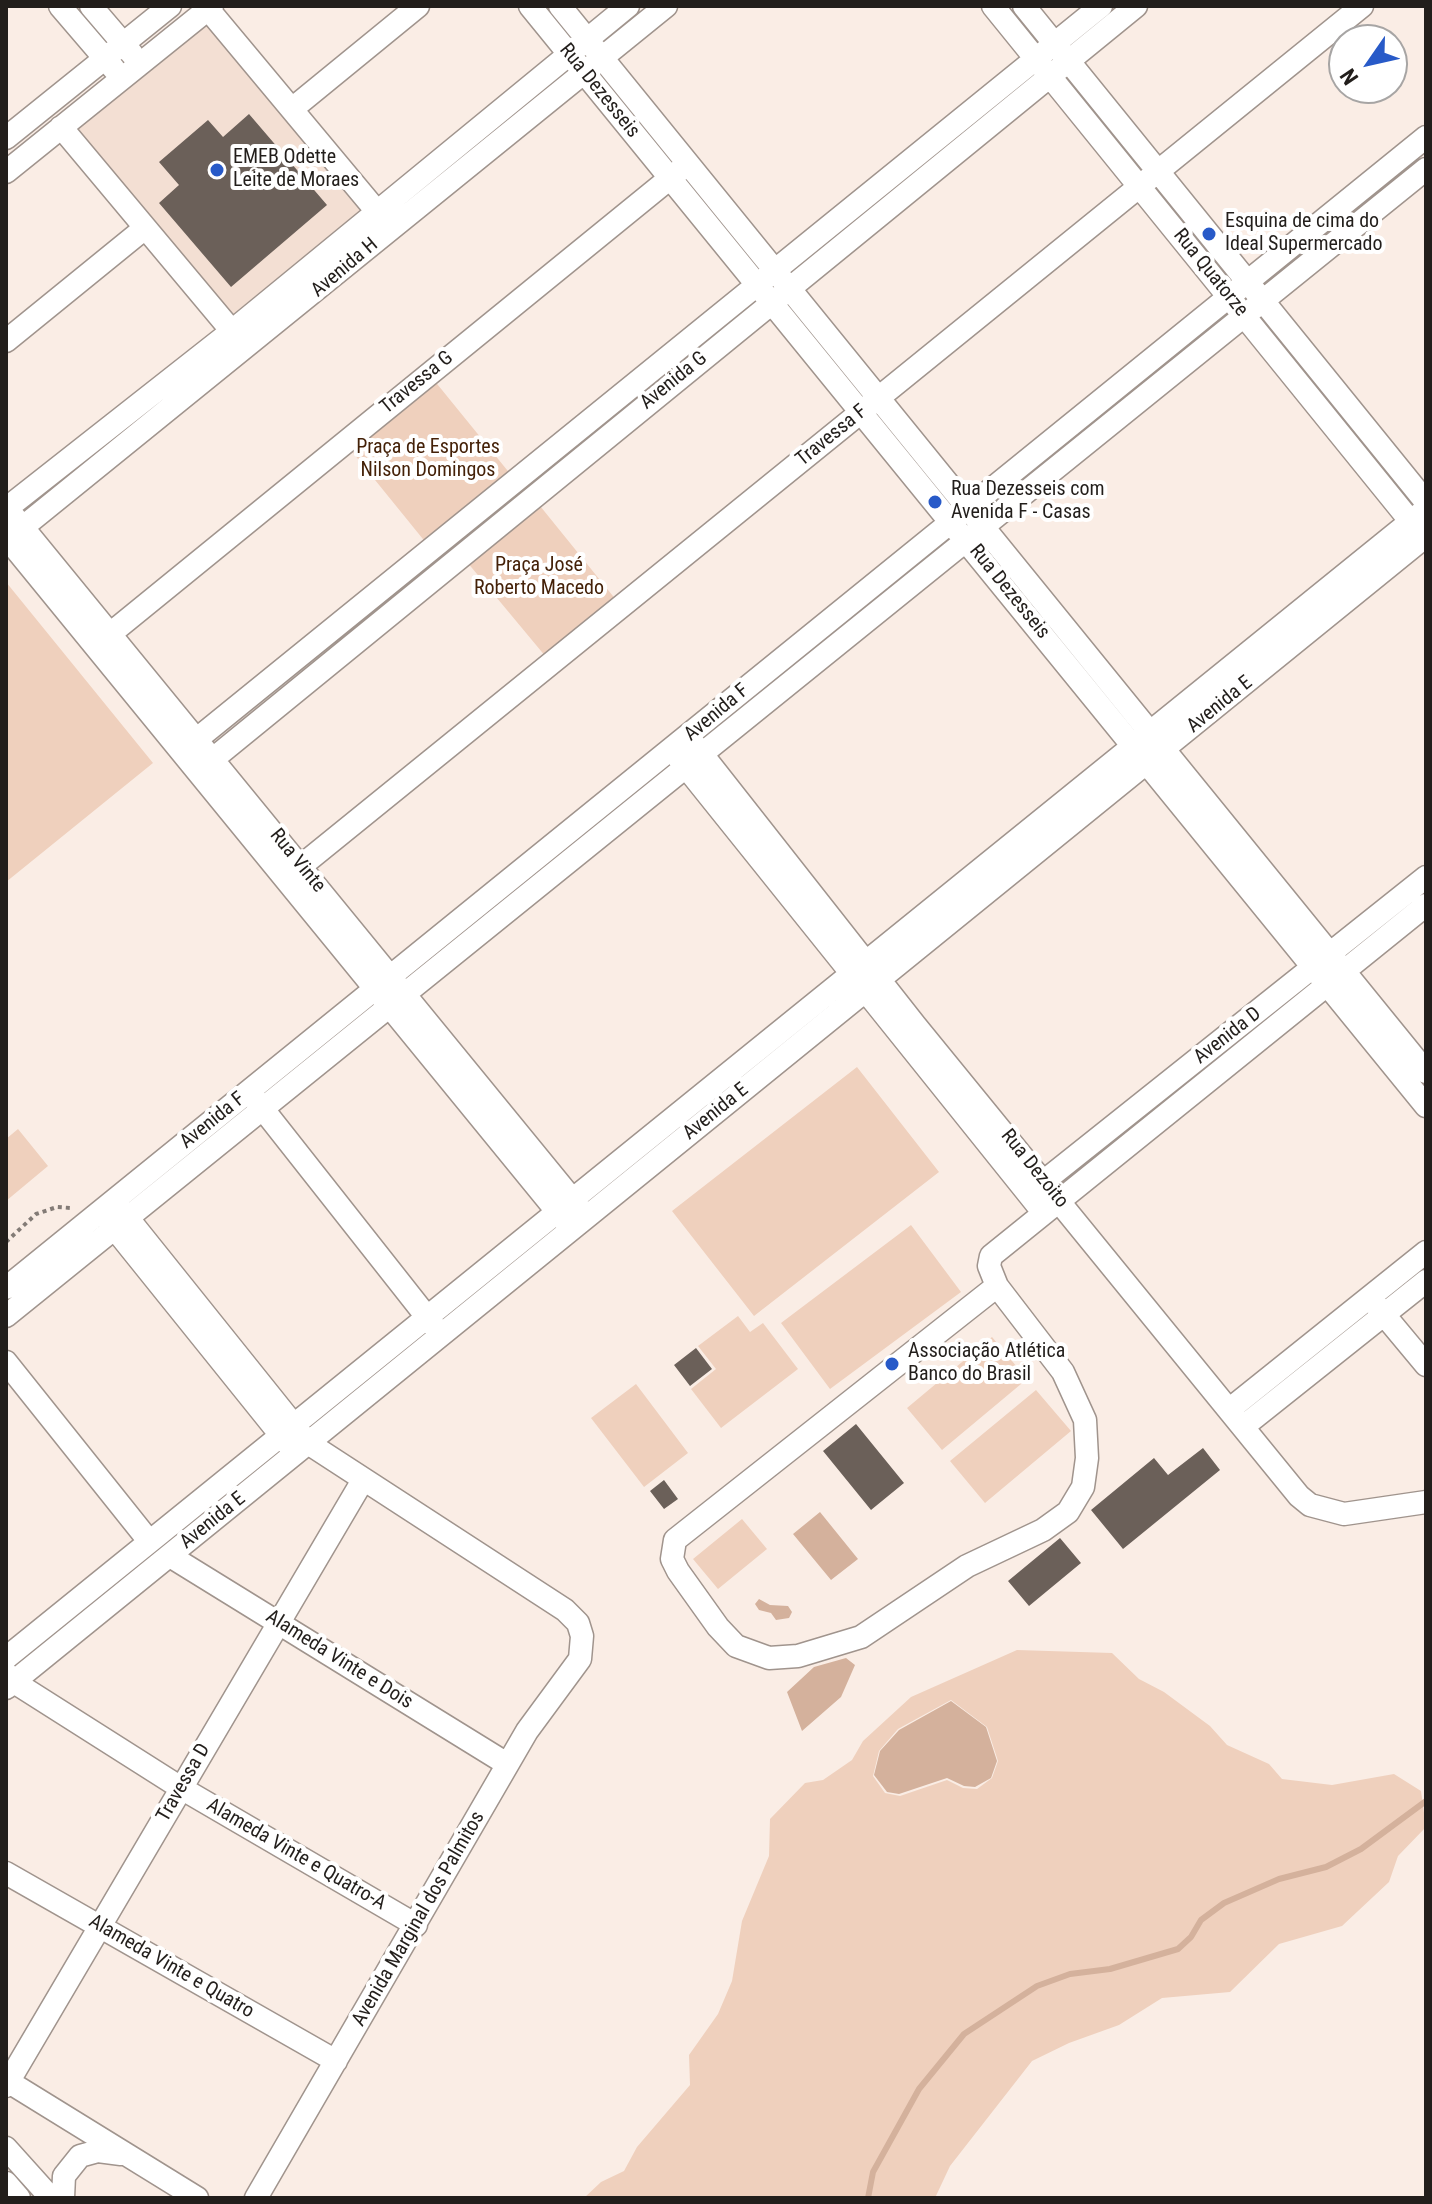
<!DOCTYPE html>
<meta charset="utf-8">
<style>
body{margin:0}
#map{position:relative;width:1432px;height:2204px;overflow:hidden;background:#faede5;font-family:"Roboto Condensed",sans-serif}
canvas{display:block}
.frame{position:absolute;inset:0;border:8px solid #221e1b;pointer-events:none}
.north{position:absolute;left:1328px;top:24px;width:80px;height:80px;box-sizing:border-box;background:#fff;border:2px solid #a7a5a4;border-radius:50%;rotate:236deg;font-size:22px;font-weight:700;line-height:32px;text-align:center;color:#221e1b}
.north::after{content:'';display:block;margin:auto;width:28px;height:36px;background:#285ac8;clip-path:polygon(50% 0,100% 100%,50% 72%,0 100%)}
</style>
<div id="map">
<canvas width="1432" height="2204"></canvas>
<div class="frame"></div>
<div class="north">N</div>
</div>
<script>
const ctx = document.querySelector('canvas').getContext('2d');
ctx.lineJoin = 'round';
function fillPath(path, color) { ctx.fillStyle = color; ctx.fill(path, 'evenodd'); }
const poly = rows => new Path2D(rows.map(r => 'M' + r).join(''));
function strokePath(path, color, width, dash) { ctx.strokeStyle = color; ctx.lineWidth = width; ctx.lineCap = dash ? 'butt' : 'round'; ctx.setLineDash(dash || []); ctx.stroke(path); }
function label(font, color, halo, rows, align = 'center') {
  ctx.font = font + ' "Roboto Condensed",sans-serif'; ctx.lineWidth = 8; ctx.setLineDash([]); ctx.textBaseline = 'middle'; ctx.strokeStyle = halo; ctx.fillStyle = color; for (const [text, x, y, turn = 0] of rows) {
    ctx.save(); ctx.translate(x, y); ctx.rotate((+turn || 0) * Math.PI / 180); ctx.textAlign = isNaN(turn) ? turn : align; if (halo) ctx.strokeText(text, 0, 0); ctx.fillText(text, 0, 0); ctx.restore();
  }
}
fillPath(poly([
 [211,18,363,212,228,318,69,129]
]), '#f3dfd3');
fillPath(poly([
 [429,374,516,481,431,549,345,443],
 [532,496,621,606,551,663,462,556],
 [6,582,153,763,6,882],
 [857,1067,939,1172,754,1316,672,1211],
 [18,1129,48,1166,6,1201,6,1139],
 [911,1225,961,1292,830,1389,781,1323],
 [738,1316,750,1332,763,1323,798,1369,721,1428,691,1389,716,1369,698,1346],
 [992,1337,1027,1379,942,1450,907,1408],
 [636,1384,688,1453,644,1487,591,1418],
 [1036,1390,1071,1431,985,1503,950,1461],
 [742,1519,767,1549,718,1589,693,1559],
 [1017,1650,1112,1653,1139,1679,1164,1692,1210,1726,1227,1745,1269,1764,1282,1779,1332,1785,1394,1774,1421,1791,1426,1827,1398,1856,1389,1882,1342,1926,1279,1944,1230,1992,1162,1998,1119,2025,1069,2043,1032,2061,950,2166,935,2198,584,2198,601,2182,624,2171,637,2147,690,2085,689,2055,718,2014,732,1981,742,1921,769,1856,770,1819,805,1783,823,1780,852,1760,863,1741,911,1697],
 [951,1700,987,1727,998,1761,992,1778,977,1789,963,1788,947,1780,900,1796,885,1793,873,1776,879,1751,898,1729]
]), '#efd0bd');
fillPath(poly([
 [820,1512,858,1559,831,1580,793,1534],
 [759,1599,770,1605,788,1606,792,1612,789,1618,776,1620,771,1613,759,1610,755,1604],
 [846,1658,855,1665,841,1697,802,1731,787,1692,814,1667],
 [951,1701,986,1727,997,1761,991,1778,975,1787,964,1786,947,1778,899,1794,887,1792,874,1775,880,1751,899,1730]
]), '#d4b19c');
strokePath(poly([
 [868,2198,873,2172,919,2089,964,2034,1037,1986,1070,1974,1110,1969,1178,1949,1191,1937,1201,1920,1224,1903,1279,1879,1326,1867,1361,1849,1426,1801]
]), '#d4b19c', 6);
fillPath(poly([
 [249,114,327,205,231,287,159,203,179,185,159,162,208,120,223,137],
 [696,1348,712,1369,690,1386,674,1365],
 [856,1424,904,1483,871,1510,823,1451],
 [1203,1448,1220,1470,1123,1549,1091,1510,1154,1458,1168,1475],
 [664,1480,678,1499,664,1509,650,1491],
 [1060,1538,1081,1563,1029,1606,1008,1581]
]), '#6b6059');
const minor = poly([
 [60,6,114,69],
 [91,6,132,54],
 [530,6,1426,1106],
 [560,6,1426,1072],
 [993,6,1420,533],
 [1024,6,1426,502],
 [208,9,384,220],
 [292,109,418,6],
 [61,127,241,342],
 [6,138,170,6],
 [6,172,212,6],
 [6,341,145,228],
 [6,507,580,1209],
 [7,508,232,331,628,6],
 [23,527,666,6],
 [6,537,565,1221],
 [110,634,680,170],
 [197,739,1101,6],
 [694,744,915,1025,1299,1496,1310,1505,1344,1514,1426,1502],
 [678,757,1043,1212],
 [213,759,1136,6],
 [301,866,1362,6],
 [255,1099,434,1326],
 [1033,1190,1426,877],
 [118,1206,308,1443,565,1610,578,1623,582,1636,580,1659,527,1731,256,2198],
 [107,1219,288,1444],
 [997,1286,675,1540,672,1559,678,1571,718,1627,736,1646,769,1658,798,1656,861,1637,967,1566,1043,1530,1068,1512,1083,1487,1087,1458,1085,1420,1063,1372,997,1286,989,1266,991,1256,1426,905],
 [6,1288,1426,137],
 [1376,1305,1426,1365],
 [6,1316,1426,169],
 [6,1362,149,1541],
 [1230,1409,1426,1252],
 [1244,1426,1426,1281],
 [170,1556,507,1764],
 [6,1658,1426,509],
 [6,1673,14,1682,181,1788,416,1925],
 [6,1688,1426,536],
 [6,1873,336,2061],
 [9,2082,197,2198],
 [6,2086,363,1480],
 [6,2148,51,2198],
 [6,2183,19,2198],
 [63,2198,64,2176,80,2156,98,2151,121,2154]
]);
strokePath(minor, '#a0948d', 25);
strokePath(poly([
 [6,1242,36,1214,57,1207,71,1208]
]), '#837b76', 4, [4, 4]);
strokePath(minor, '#fff', 22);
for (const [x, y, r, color] of [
 [217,170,8,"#285ac8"],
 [1209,234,8,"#285ac8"],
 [935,502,8,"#285ac8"],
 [892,1364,8,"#285ac8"]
]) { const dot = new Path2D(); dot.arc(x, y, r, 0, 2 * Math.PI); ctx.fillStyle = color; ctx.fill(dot); strokePath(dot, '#fff', 3); }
label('20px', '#221e1b', '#fff', [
 ["Rua Dezesseis",599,91,51],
 ["Avenida H",345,268,-40],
 ["Rua Quatorze",1210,273,51],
 ["Avenida G",674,381,-39],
 ["Travessa G",417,383,-39],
 ["Travessa F",832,436,-39],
 ["Rua Dezesseis",1009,592,51],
 ["Avenida E",1220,705,-39],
 ["Avenida F",717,713,-40],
 ["Rua Vinte",297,861,51],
 ["Avenida D",1228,1036,-38],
 ["Avenida E",716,1112,-39],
 ["Avenida F",213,1121,-39],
 ["Rua Dezoito",1034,1169,51],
 ["Avenida E",213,1521,-39],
 ["Alameda Vinte e Dois",339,1660,32],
 ["Travessa D",184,1783,-60],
 ["Alameda Vinte e Quatro-A",296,1855,30],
 ["Avenida Marginal dos Palmitos",419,1919,-60],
 ["Alameda Vinte e Quatro",171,1967,30]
]);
label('20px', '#221e1b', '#fff', [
 ["EMEB Odette",233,158],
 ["Leite de Moraes",233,181],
 ["Esquina de cima do",1225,222],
 ["Ideal Supermercado",1225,245],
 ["Rua Dezesseis com",951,490],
 ["Avenida F - Casas",951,513],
 ["Associação Atlética",908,1352],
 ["Banco do Brasil",908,1375]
], 'left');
label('20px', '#442108', '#fff', [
 ["Praça de Esportes",428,448],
 ["Nilson Domingos",428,471],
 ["Praça José",539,566],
 ["Roberto Macedo",539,589]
]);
</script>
